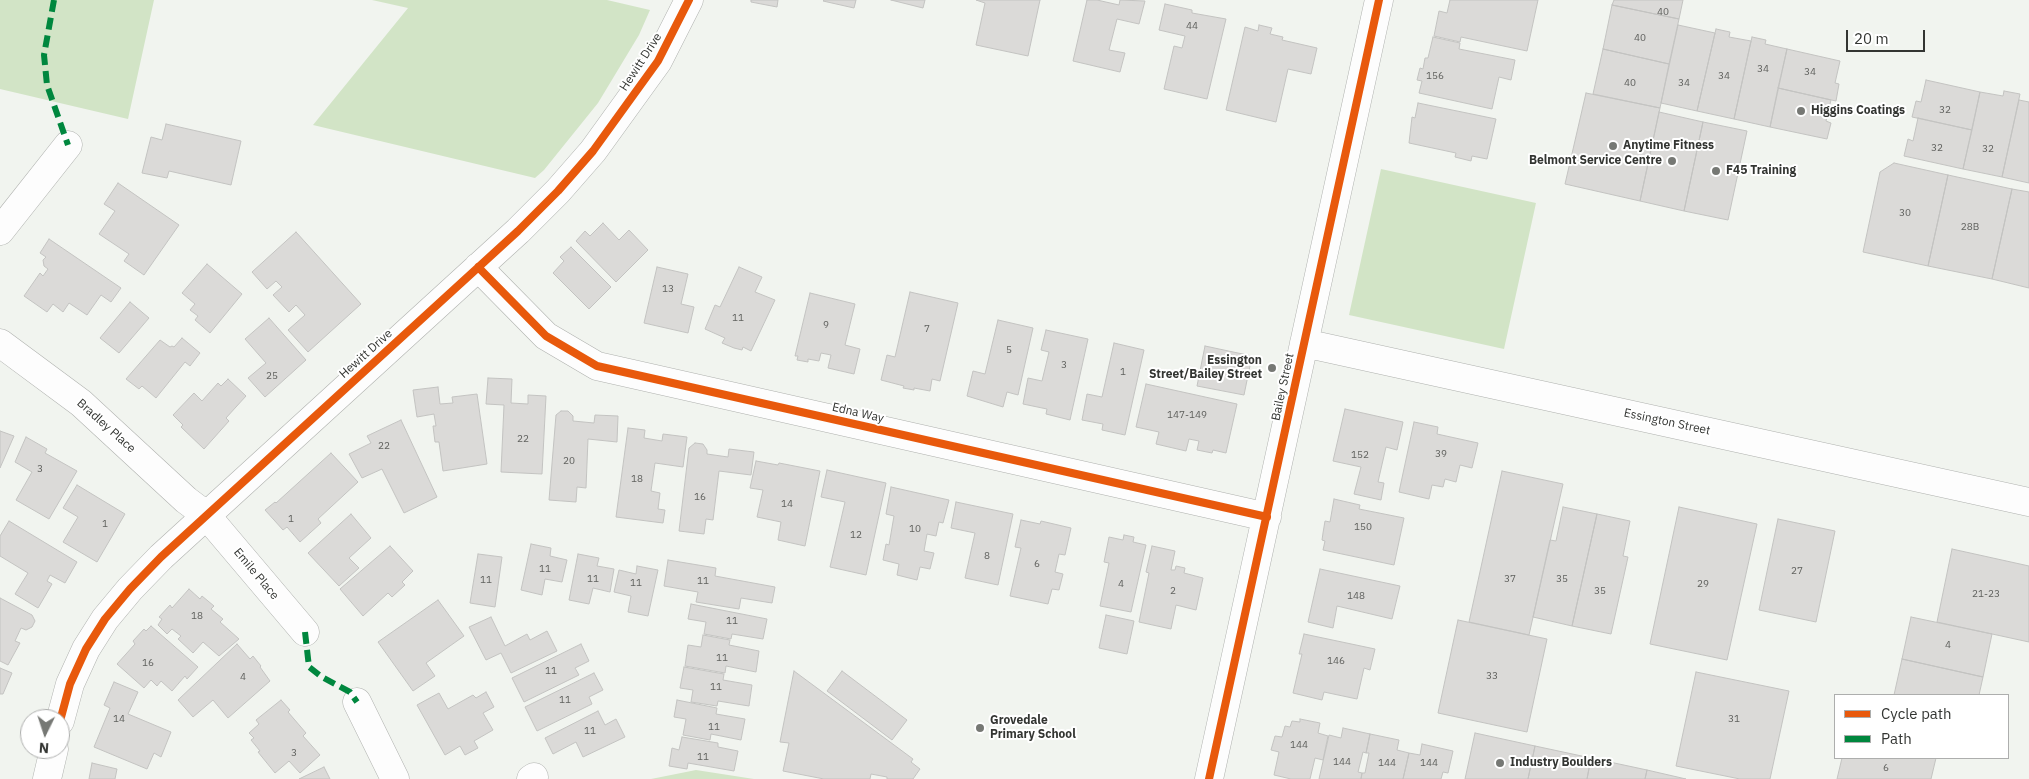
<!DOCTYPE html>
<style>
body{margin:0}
#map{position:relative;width:2029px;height:779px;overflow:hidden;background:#f1f4ef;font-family:"IBM Plex Sans",sans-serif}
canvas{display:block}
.legend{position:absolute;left:1834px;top:694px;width:175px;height:65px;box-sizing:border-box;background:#fff;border:1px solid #adaead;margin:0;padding:6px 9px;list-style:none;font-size:15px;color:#333532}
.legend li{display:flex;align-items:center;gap:10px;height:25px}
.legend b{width:25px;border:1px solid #adaead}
.north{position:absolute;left:20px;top:709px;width:50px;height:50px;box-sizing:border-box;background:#fff;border:1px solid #adaead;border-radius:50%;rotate:184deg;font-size:14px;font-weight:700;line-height:20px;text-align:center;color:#333532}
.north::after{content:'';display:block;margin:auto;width:18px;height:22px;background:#767874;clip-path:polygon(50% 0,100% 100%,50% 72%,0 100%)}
.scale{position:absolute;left:1846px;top:30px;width:79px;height:22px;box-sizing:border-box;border:2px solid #333532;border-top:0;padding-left:6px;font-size:15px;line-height:18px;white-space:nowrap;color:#333532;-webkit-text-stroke:4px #fff;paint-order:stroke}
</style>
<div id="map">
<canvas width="2029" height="779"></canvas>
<ul class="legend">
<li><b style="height:6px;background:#e8590c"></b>Cycle path</li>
<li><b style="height:6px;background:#00873e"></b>Path</li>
</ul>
<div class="north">N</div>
<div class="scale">20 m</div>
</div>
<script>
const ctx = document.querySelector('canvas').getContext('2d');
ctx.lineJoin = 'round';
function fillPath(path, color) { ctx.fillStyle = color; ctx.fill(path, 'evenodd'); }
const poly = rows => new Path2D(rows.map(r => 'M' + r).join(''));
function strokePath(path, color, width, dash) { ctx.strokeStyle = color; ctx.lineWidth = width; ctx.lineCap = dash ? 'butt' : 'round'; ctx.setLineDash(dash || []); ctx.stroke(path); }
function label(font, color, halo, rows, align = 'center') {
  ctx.font = font + ' "IBM Plex Sans",sans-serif'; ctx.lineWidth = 4; ctx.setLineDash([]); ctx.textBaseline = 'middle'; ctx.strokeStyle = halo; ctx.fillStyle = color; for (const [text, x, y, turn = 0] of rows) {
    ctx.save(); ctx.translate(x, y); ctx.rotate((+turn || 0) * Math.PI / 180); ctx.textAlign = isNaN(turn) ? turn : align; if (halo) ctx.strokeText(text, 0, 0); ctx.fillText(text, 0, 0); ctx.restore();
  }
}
fillPath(poly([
 [0,0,154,0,128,119,0,89],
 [372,0,607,0,650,10,639,35,598,103,544,170,535,178,313,125,408,8],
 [1381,169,1536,203,1504,349,1349,315],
 [696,770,754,779,651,779]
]), '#d2e4c6');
const building = poly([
 [751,0,778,0,777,7,751,2,751,0],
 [824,0,856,0,854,8,823,1,824,0],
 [891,0,925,0,923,8,891,0],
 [1040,0,1028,56,976,45,985,3,976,0,1040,0],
 [1087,0,1097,0,1119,5,1120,0,1145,1,1139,24,1117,19,1109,50,1125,53,1120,72,1073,61,1087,0],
 [1450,0,1538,0,1527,51,1461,37,1460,42,1434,36,1439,11,1447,13,1450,0],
 [1614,0,1683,0,1679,19,1612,5,1614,0],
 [1165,4,1192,10,1192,13,1226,19,1207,99,1164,89,1174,46,1182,48,1185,36,1159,30,1165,4],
 [1612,5,1679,19,1669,64,1603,49,1612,5],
 [1259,25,1272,28,1270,34,1283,37,1282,40,1317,48,1311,74,1288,69,1276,122,1226,110,1245,27,1258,31,1259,25],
 [1678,25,1715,33,1697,111,1661,103,1678,25],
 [1716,29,1730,32,1729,37,1751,41,1734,119,1697,111,1716,29],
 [1433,37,1460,43,1459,49,1515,60,1511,80,1499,77,1492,109,1419,93,1422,81,1417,80,1420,68,1423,69,1425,58,1428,58,1433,37],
 [1752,37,1766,40,1765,44,1787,49,1770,127,1734,119,1752,37],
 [1603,49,1669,64,1660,108,1593,94,1603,49],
 [1787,49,1840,61,1835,83,1839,84,1836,101,1778,88,1787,49],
 [1926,80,1980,92,1972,130,1912,117,1916,101,1921,102,1926,80],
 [1778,88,1831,100,1826,121,1831,123,1827,139,1770,127,1778,88],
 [2004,91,2020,94,2002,177,1963,169,1980,92,2003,96,2004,91],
 [1586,93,1660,108,1640,201,1565,184,1586,93],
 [2019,100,2029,102,2029,183,2002,177,2019,100],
 [1418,103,1496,119,1487,159,1472,156,1471,161,1455,157,1456,153,1409,143,1412,117,1415,118,1418,103],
 [1659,112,1703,122,1684,211,1640,201,1659,112],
 [1918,118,1972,130,1963,169,1904,156,1908,139,1913,141,1918,118],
 [1703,122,1747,131,1728,220,1684,211,1703,122],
 [166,124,241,141,231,185,169,171,167,178,142,173,151,137,162,140,166,124],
 [1894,163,1948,175,1928,266,1863,252,1880,172,1894,163],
 [1948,175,2012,189,1992,279,1928,266,1948,175],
 [118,183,179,225,144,275,124,261,129,254,99,234,115,211,104,204,118,183],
 [2012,189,2029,192,2029,288,1992,279,2012,189],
 [603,223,619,240,629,230,648,250,616,282,576,241,585,231,590,236,603,223],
 [296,232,361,304,308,352,288,330,305,315,296,305,289,312,273,295,282,287,276,281,267,289,252,272,296,232],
 [49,239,121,288,111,302,101,295,87,315,69,303,63,312,53,304,47,312,24,296,40,273,43,276,48,269,44,266,43,260,46,257,40,253,49,239],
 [571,247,611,287,589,309,553,273,564,261,560,257,571,247],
 [207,264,242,294,210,333,195,320,198,316,190,310,195,304,182,293,207,264],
 [657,267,688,274,681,304,694,307,688,333,644,323,657,267],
 [739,267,762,277,755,292,775,300,751,351,743,347,742,350,734,348,722,343,725,338,705,329,715,305,720,307,739,267],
 [910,292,958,303,940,381,932,379,930,391,914,388,914,390,903,388,904,386,881,380,887,355,895,357,910,292],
 [810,293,855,304,845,345,860,349,854,374,828,368,831,355,821,353,819,361,808,359,808,362,797,360,798,356,795,356,810,293],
 [130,302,149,318,119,353,100,338,130,302],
 [269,318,306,360,265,397,248,378,266,363,245,339,269,318],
 [998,320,1033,328,1018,395,1007,392,1003,407,967,396,973,371,985,374,998,320],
 [1046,330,1088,339,1070,420,1046,414,1047,409,1023,404,1028,378,1042,381,1049,352,1041,350,1046,330],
 [182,338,200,353,190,366,185,362,156,398,142,386,139,389,126,379,160,340,170,347,172,346,174,347,182,338],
 [1114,343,1144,350,1125,435,1102,430,1103,424,1082,420,1087,394,1102,397,1114,343],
 [1205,346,1252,356,1244,395,1197,386,1205,346],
 [488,378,512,379,511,403,528,404,528,395,546,396,542,474,501,472,504,405,486,404,488,378],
 [228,379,246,396,226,418,229,421,204,449,181,427,183,425,173,415,194,393,202,401,218,383,221,386,228,379],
 [1146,384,1237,404,1226,453,1213,450,1212,453,1197,450,1199,441,1189,439,1186,451,1156,444,1159,432,1136,427,1146,384],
 [438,387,440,404,453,403,452,397,477,394,487,464,443,471,439,442,435,442,433,426,436,426,434,414,417,417,413,390,438,387],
 [1345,409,1403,422,1397,450,1386,447,1378,482,1384,483,1381,500,1354,494,1361,467,1333,461,1345,409],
 [561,411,568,411,573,416,573,421,594,423,595,415,618,416,617,442,588,439,586,488,577,487,576,502,549,500,556,415,561,411],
 [401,420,437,497,404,513,382,469,362,478,349,454,371,443,367,436,401,420],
 [1414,422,1438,427,1437,434,1478,443,1472,468,1460,465,1456,482,1445,479,1443,487,1432,485,1429,499,1399,492,1414,422],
 [628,428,645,430,644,438,662,441,663,434,687,437,683,467,655,463,651,491,660,493,658,509,665,510,663,523,616,517,628,428],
 [0,431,14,436,0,468,0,431],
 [26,437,47,449,45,453,77,471,49,519,16,500,32,472,15,462,26,437],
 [695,443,703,444,707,450,707,454,728,457,729,449,754,452,751,475,719,471,713,520,706,519,704,534,679,531,689,448,695,443],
 [331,453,358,482,318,519,321,523,300,542,287,527,283,530,265,510,275,502,276,503,331,453],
 [756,461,778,465,779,463,820,471,805,546,778,540,781,522,757,517,763,490,750,488,756,461],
 [827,470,886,483,866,575,830,567,845,502,821,497,827,470],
 [1502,471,1563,484,1529,635,1469,622,1502,471],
 [77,485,125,514,97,562,63,542,78,517,63,508,77,485],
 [891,487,949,500,943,523,939,522,936,536,927,534,924,551,934,553,930,569,920,567,917,580,897,575,899,564,883,560,886,544,889,545,894,516,886,514,891,487],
 [1334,499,1360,505,1359,509,1404,518,1394,565,1323,550,1325,541,1322,540,1323,533,1325,521,1330,522,1334,499],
 [956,502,1013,514,998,585,965,578,975,533,951,528,956,502],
 [1563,507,1597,514,1572,626,1533,617,1550,540,1556,541,1563,507],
 [1679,507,1757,524,1727,660,1650,644,1679,507],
 [351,514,371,538,349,558,359,568,339,586,308,553,351,514],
 [1597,514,1630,521,1623,556,1628,557,1611,634,1572,626,1597,514],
 [1778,519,1835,531,1816,622,1759,610,1778,519],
 [1021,520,1040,524,1041,521,1071,528,1065,555,1059,554,1055,572,1063,574,1059,590,1052,589,1048,604,1010,596,1021,548,1015,547,1021,520],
 [9,521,77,562,65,583,50,575,47,581,52,584,38,608,15,594,28,573,0,556,0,536,9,521],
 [1124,535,1134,537,1133,542,1146,545,1131,612,1100,606,1109,563,1104,562,1109,537,1123,540,1124,535],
 [531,544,551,548,550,556,567,560,562,582,545,579,542,595,521,590,531,544],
 [390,546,413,571,402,582,405,585,392,597,388,593,363,616,340,589,390,546],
 [1152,546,1175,551,1171,570,1175,570,1176,566,1185,568,1184,573,1203,578,1196,610,1176,605,1171,629,1139,622,1149,573,1146,572,1152,546],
 [1952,549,2029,566,2029,642,1937,622,1952,549],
 [478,554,502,557,495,607,470,603,478,554],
 [578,554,599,558,597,566,614,569,610,592,593,588,589,604,569,600,578,554],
 [668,560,716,568,715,576,775,587,772,603,741,598,739,609,696,602,698,592,664,586,668,560],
 [637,566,658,570,648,616,628,612,631,596,614,592,619,570,636,574,637,566],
 [1320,569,1400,586,1392,619,1337,606,1333,628,1308,622,1320,569],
 [189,589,200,599,202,596,214,606,211,609,223,619,220,622,239,639,219,656,203,642,193,653,178,639,181,636,172,629,167,634,158,625,162,619,159,617,170,605,172,608,189,589],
 [0,598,32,615,35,621,32,627,26,630,21,628,15,641,20,643,8,665,0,661,0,598],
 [438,600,464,636,426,663,435,676,413,691,378,642,438,600],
 [691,604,767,619,763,639,732,634,731,639,704,634,706,622,688,619,691,604],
 [1106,615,1134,621,1127,654,1099,648,1106,615],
 [491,617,505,646,527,634,530,640,547,631,557,651,511,673,501,653,486,660,469,627,491,617],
 [1911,617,1992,634,1983,677,1902,659,1911,617],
 [1458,620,1547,639,1527,732,1438,713,1458,620],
 [151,626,198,667,187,679,185,676,172,691,161,681,157,686,151,680,144,688,117,664,135,644,133,641,144,629,146,631,151,626],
 [1304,634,1375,649,1370,670,1364,668,1357,699,1324,692,1322,700,1293,693,1302,654,1299,654,1304,634],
 [703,635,730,640,729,645,759,651,756,672,726,666,725,673,685,666,688,645,701,647,703,635],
 [237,644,250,659,253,656,261,666,260,667,270,681,228,718,213,700,193,717,178,700,237,644],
 [581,644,589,661,575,668,579,675,524,702,512,678,581,644],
 [1902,659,1983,677,1979,695,1894,695,1902,659],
 [684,667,724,674,723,680,752,685,749,706,718,701,717,706,691,702,693,690,680,688,684,667],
 [0,668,12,673,3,694,0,694,0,668],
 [794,671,913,759,911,762,920,769,913,779,887,779,887,777,871,774,870,779,824,779,783,771,789,743,780,742,794,671],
 [842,671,907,720,892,740,827,691,842,671],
 [1696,672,1789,691,1770,779,1740,779,1676,766,1696,672],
 [594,673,603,690,589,697,592,704,537,731,525,707,594,673],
 [114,682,138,692,128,714,171,732,161,757,154,753,147,769,94,747,110,708,104,705,114,682],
 [486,692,494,707,483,713,493,730,474,741,478,748,465,755,460,746,445,755,417,705,439,693,448,709,473,695,476,698,486,692],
 [281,700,290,710,288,712,306,733,303,736,320,755,300,773,289,761,275,773,258,752,260,751,251,740,254,738,249,733,259,724,256,720,281,700],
 [677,700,717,708,716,714,745,719,741,740,711,734,710,740,683,735,686,719,674,717,677,700],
 [598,711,605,725,616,719,625,737,583,757,576,742,553,754,545,738,598,711],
 [1300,719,1320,723,1318,733,1328,736,1323,760,1315,758,1310,779,1291,779,1274,775,1279,752,1271,750,1275,736,1282,737,1285,726,1290,727,1292,721,1300,722,1300,719],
 [1343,728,1370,734,1366,753,1363,752,1358,772,1362,773,1361,779,1319,779,1329,735,1341,738,1343,728],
 [1475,733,1535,746,1528,779,1465,779,1475,733],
 [1370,734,1399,740,1397,750,1409,753,1403,779,1361,779,1362,773,1365,773,1369,753,1366,753,1370,734],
 [682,737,718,743,718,747,738,751,734,771,688,763,687,769,669,766,672,748,679,750,682,737],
 [1422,744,1453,751,1448,773,1443,772,1441,779,1403,779,1409,753,1420,755,1422,744],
 [1535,746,1591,758,1587,779,1528,779,1535,746],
 [1591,758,1647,770,1645,779,1587,779,1591,758],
 [1842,758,1936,758,1931,779,1837,779,1842,758],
 [92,763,117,769,115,779,89,779,92,763],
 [324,767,330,779,299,779,324,767],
 [1647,770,1686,779,1645,779,1647,770]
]);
fillPath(building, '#dbdad8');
strokePath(building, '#c3c3c1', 1);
const minor = poly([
 [0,231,68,145],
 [478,267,546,336,597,366,1267,517],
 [0,343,81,403,186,500,206,515,305,632],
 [1304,343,2029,502],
 [357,702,395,779],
 [60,721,70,684,86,649,105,619,130,589,161,557,518,231,558,191,593,151,658,61,689,0],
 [47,779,54,749],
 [531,779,534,777],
 [1209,779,1379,0]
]);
strokePath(minor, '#afb1ae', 29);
strokePath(minor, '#fdfdfd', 28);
strokePath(poly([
 [54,0,44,55,47,85,68,145],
 [305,632,309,667,322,677,350,692,357,702]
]), '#00873e', 6, [12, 6]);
strokePath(poly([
 [478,267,546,336,597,366,1267,517],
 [60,721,70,684,86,649,105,619,130,589,161,557,518,231,558,191,593,151,658,61,689,0],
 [1209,779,1379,0]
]), '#e8590c', 8);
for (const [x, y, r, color] of [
 [1801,111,5,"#767874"],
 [1613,146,5,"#767874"],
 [1672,161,5,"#767874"],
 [1716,171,5,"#767874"],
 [1272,368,5,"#767874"],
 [980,728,5,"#767874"],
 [1500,763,5,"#767874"]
]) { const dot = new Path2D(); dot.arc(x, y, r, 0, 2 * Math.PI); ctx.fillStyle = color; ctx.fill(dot); strokePath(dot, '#fff', 2); }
label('10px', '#60615e', null, [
 ["40",1663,12],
 ["44",1192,26],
 ["40",1640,38],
 ["34",1763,69],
 ["34",1810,72],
 ["156",1435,76],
 ["34",1724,76],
 ["40",1630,83],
 ["34",1684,83],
 ["32",1945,110],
 ["32",1937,148],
 ["32",1988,149],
 ["30",1905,213],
 ["28B",1970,227],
 ["13",668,289],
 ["11",738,318],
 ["9",826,325],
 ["7",927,329],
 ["5",1009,350],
 ["3",1064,365],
 ["1",1123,372],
 ["25",272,376],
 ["147-149",1187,415],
 ["22",523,439],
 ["22",384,446],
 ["39",1441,454],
 ["152",1360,455],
 ["20",569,461],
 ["3",40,469],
 ["18",637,479],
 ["16",700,497],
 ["14",787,504],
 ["1",291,519],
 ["1",105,524],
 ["150",1363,527],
 ["10",915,529],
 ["12",856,535],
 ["8",987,556],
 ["6",1037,564],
 ["11",545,569],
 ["27",1797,571],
 ["11",593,579],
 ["37",1510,579],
 ["35",1562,579],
 ["11",486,580],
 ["11",703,581],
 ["11",636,583],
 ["4",1121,584],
 ["29",1703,584],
 ["2",1173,591],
 ["35",1600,591],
 ["21-23",1986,594],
 ["148",1356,596],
 ["18",197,616],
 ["11",732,621],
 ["4",1948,645],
 ["11",722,658],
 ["146",1336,661],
 ["16",148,663],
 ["11",551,671],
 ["33",1492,676],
 ["4",243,677],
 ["11",716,687],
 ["11",565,700],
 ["14",119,719],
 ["31",1734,719],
 ["11",714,727],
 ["11",590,731],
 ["144",1299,745],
 ["3",294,753],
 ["11",703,757],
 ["144",1342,762],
 ["144",1387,763],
 ["144",1429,763],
 ["6",1886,768]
]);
label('12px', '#333532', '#fff', [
 ["Hewitt Drive",641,62,-57],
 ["Hewitt Drive",366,354,-42],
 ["Bailey Street",1283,387,-78],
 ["Edna Way",858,413,13],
 ["Essington Street",1667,422,12],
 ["Bradley Place",106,426,42],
 ["Emile Place",256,574,50]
]);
label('bold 12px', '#333532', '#fff', [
 ["Higgins Coatings",1811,111],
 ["Anytime Fitness",1623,146],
 ["Belmont Service Centre",1662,161,"right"],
 ["F45 Training",1726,171],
 ["Essington",1262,361,"right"],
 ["Street/Bailey Street",1262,375,"right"],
 ["Grovedale",990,721],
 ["Primary School",990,735],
 ["Industry Boulders",1510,763]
], 'left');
</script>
